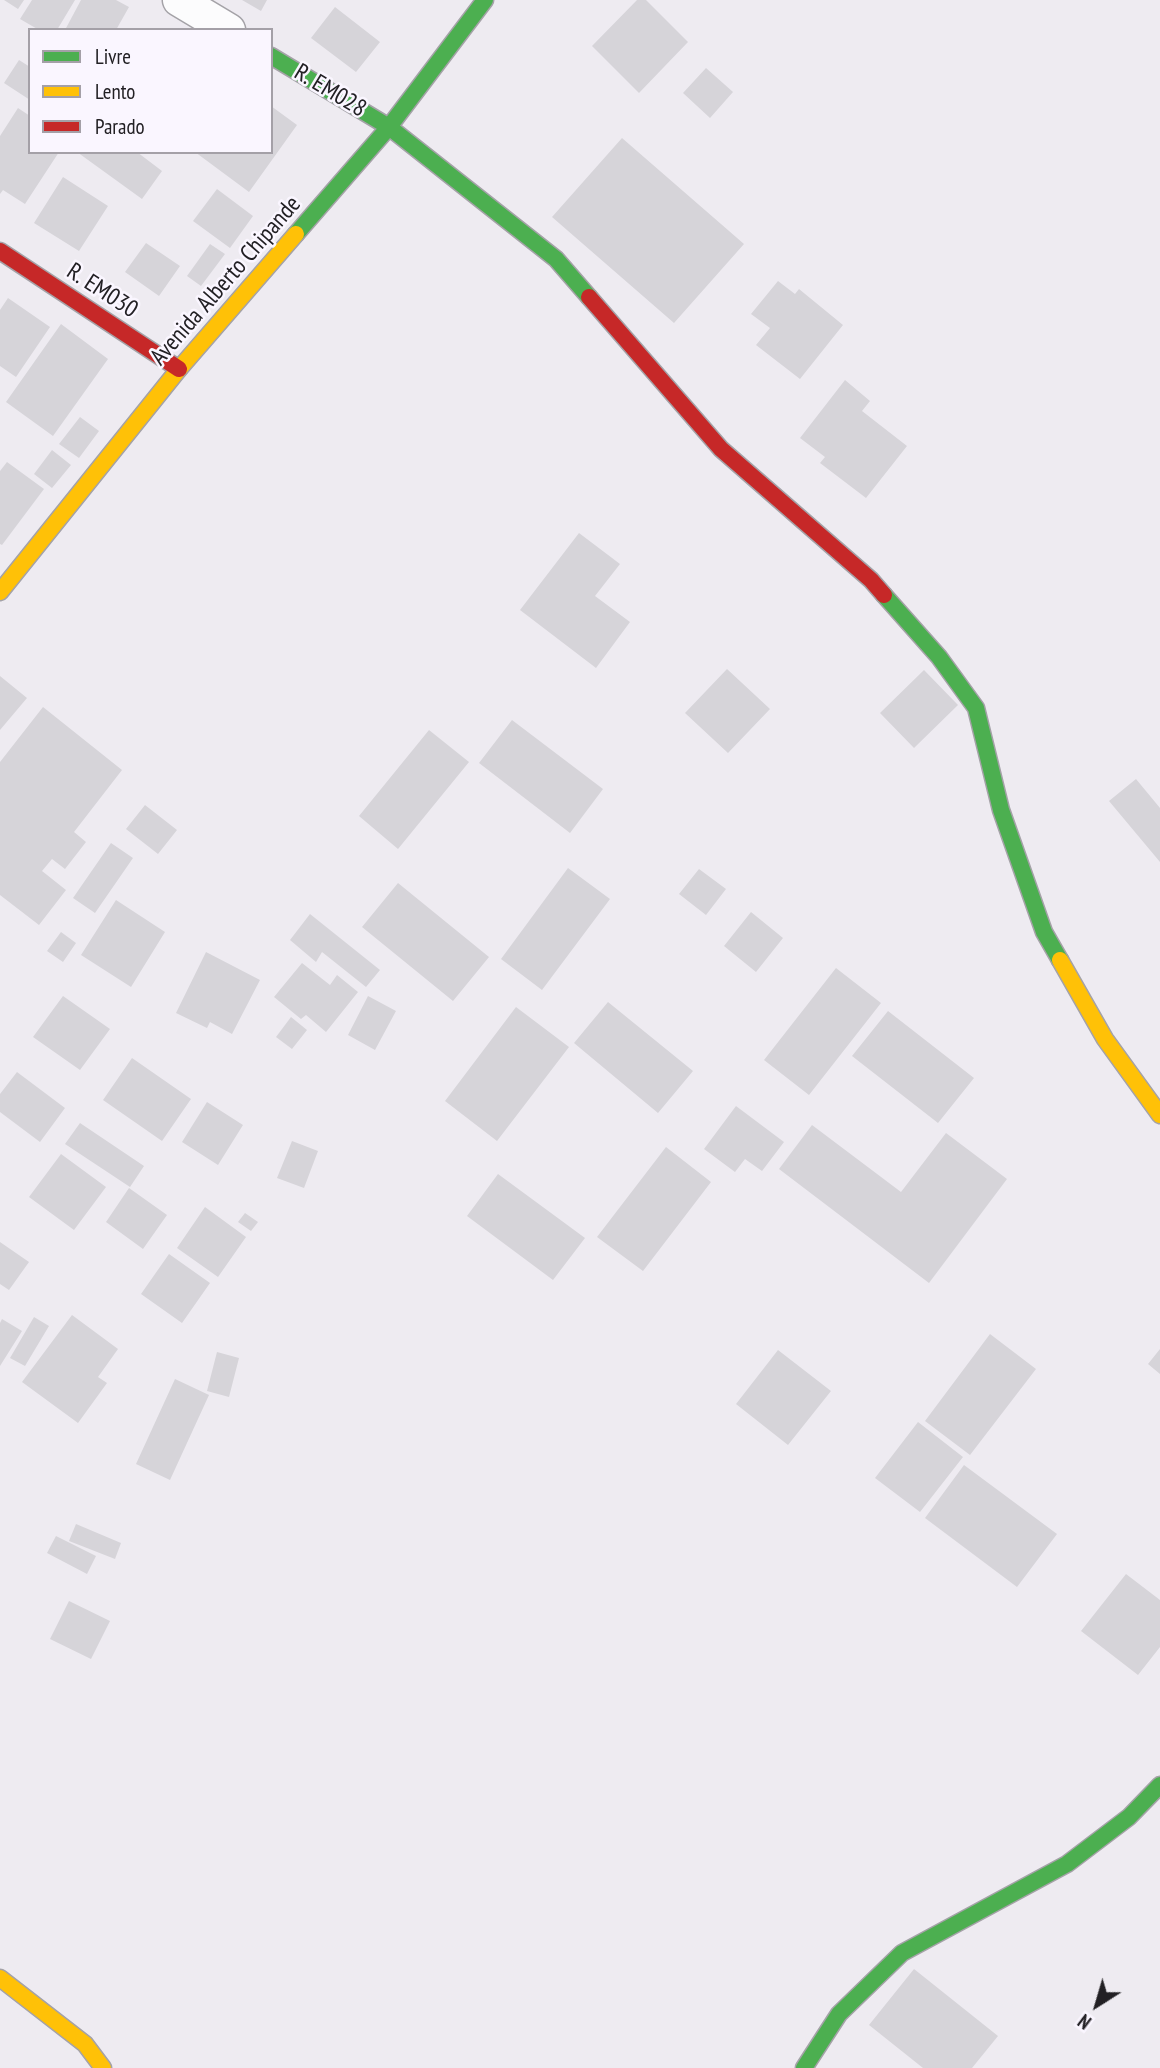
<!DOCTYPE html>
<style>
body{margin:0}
#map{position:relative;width:1160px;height:2068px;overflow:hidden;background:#eeebf1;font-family:"PT Sans Narrow",sans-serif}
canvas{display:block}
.legend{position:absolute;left:28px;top:28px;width:245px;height:126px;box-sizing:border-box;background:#faf6ff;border:2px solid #a4a0a7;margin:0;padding:9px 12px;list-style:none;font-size:21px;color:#222024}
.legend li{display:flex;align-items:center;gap:14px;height:35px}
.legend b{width:35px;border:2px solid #a4a0a7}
.north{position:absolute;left:1062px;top:1970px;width:70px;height:70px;-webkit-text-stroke:5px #faf6ff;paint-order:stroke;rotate:217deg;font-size:19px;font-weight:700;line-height:28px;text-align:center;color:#222024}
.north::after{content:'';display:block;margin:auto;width:24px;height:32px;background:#222024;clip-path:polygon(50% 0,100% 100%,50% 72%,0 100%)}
</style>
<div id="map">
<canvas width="1160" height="2068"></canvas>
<ul class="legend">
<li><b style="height:9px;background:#4caf50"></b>Livre</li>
<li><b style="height:9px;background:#ffc107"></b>Lento</li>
<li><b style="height:9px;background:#c62828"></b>Parado</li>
</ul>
<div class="north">N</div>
</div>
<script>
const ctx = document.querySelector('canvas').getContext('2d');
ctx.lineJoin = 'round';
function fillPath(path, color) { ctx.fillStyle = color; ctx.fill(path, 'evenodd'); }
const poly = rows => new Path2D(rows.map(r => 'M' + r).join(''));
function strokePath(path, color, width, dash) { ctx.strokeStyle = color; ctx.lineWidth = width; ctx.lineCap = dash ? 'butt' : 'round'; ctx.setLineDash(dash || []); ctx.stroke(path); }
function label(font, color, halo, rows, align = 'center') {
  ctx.font = font + ' "PT Sans Narrow",sans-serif'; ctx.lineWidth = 5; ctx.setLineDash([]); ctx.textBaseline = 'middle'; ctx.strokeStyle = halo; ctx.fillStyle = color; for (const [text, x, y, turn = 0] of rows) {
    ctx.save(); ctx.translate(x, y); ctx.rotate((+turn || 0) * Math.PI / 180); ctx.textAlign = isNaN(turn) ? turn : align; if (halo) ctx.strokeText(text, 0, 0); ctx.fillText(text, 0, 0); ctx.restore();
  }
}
fillPath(poly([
 [4,0,24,0,18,9],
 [32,0,75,0,57,30,39,30,20,19],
 [81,0,116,0,129,7,116,30,65,30],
 [242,0,267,0,261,11],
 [637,0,646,0,688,42,639,93,592,46],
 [335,7,380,42,356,72,311,38],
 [19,60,30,67,30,100,4,83],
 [706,68,733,92,710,118,683,93],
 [271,106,297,125,249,192,195,152,271,152],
 [18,108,30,116,30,152,59,152,25,204,3,190,0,194,0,136],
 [622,138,744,244,674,323,552,217],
 [77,152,137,152,162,171,142,199],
 [63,177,108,206,79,251,34,223],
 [217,189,253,216,230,248,193,221],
 [146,243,180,266,159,296,125,272],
 [210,244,225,254,201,286,187,276],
 [778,281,795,294,799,289,843,325,800,379,756,345,770,328,751,314],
 [8,298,50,327,16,377,0,366,0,310],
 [61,324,108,359,53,436,6,402],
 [845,380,870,401,862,411,907,446,866,498,820,463,825,457,800,438],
 [80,417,99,431,79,458,59,444],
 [52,450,71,465,52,488,34,474],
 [7,462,44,489,2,545,0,544,0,471],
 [579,533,620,564,595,596,630,622,596,668,520,610],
 [727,669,770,709,728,753,685,713],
 [924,670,958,705,914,748,880,713],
 [0,676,27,698,0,730],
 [43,707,122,770,74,832,86,842,65,869,52,859,42,871,66,890,39,925,0,895,0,762],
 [512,720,603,789,570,833,479,763],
 [429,730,469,762,398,849,359,816],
 [1136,779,1160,808,1160,862,1109,801],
 [145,805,177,830,158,854,126,829],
 [111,843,133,858,95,913,73,898],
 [568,868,610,899,542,990,501,959],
 [699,869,726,889,706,915,679,894],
 [398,883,489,957,453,1001,362,927],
 [116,900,165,932,131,987,81,955],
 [751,912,783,938,756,972,724,946],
 [310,914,380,970,366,987,322,952,316,962,290,940],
 [61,932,76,943,63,962,47,951],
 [206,952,260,980,232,1034,210,1022,207,1028,176,1013],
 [302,963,330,985,337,975,358,992,326,1032,306,1015,301,1019,274,997],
 [836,968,881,1003,809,1095,764,1060],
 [63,996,110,1029,80,1070,33,1037],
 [368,996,396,1011,375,1050,348,1035],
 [608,1002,693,1071,658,1113,574,1043],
 [516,1007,569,1047,497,1141,445,1101],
 [888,1011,974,1078,938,1123,852,1056],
 [291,1017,307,1030,292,1049,276,1037],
 [132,1058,191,1099,162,1141,103,1100],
 [17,1072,65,1108,40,1142,0,1112,0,1094],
 [207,1102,243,1125,218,1165,182,1142],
 [736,1106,784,1142,762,1171,745,1159,735,1172,704,1149],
 [80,1123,144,1166,130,1187,65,1144],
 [812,1125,901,1192,946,1133,1007,1179,929,1283,779,1169],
 [292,1141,318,1151,304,1188,277,1178],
 [666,1147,711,1182,643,1271,597,1237],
 [61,1154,106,1187,74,1230,29,1197],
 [498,1174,585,1238,553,1280,467,1216],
 [129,1188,167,1215,143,1249,106,1222],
 [205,1207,246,1237,218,1277,177,1248],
 [245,1213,258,1222,251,1231,238,1222],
 [0,1242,29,1262,9,1290,0,1284],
 [169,1254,210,1283,182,1323,141,1294],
 [72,1315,118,1349,98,1377,107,1383,78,1423,22,1382],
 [34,1317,49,1326,25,1366,10,1358],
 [2,1319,22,1331,0,1366,0,1323],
 [990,1334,1036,1369,970,1455,925,1421],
 [1160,1349,1160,1374,1148,1364],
 [778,1350,831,1391,788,1445,736,1404],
 [217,1352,239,1358,229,1397,207,1391],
 [175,1379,209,1395,170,1480,136,1464],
 [918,1422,963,1457,920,1512,875,1478],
 [964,1465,1057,1534,1017,1587,925,1518],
 [76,1524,121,1543,115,1559,69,1541],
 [56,1536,96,1556,87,1574,47,1553],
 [1126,1574,1160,1600,1160,1647,1138,1675,1081,1631],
 [69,1601,110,1621,91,1659,50,1639],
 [914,1969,998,2036,972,2068,923,2068,869,2025]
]), '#d6d4d9');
const street = poly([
 [179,0,229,30]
]);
const fast = poly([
 [271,56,389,127,556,259,589,297],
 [296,234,389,127,485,0],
 [884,595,939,657,976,708,1001,810,1044,932,1060,960],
 [804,2068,839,2014,902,1953,1067,1864,1129,1817,1160,1785]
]);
const slow = poly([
 [0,592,179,369,296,234],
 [1060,960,1105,1039,1160,1115],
 [0,1978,85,2044,103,2068]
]);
const jam = poly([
 [0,251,179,369],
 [589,297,721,449,871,580,884,595]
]);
strokePath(street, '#a4a2a7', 35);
strokePath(fast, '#a4a2a7', 19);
strokePath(slow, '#a4a2a7', 19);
strokePath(jam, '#a4a2a7', 19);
strokePath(street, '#fcfcfd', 32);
strokePath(fast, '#4caf50', 16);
strokePath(slow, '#ffc107', 16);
strokePath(jam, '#c62828', 16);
label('24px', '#222024', '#faf6ff', [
 ["R. EM028",330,91,31],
 ["Avenida Alberto Chipande",226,281,-49],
 ["R. EM030",102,291,33]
]);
</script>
